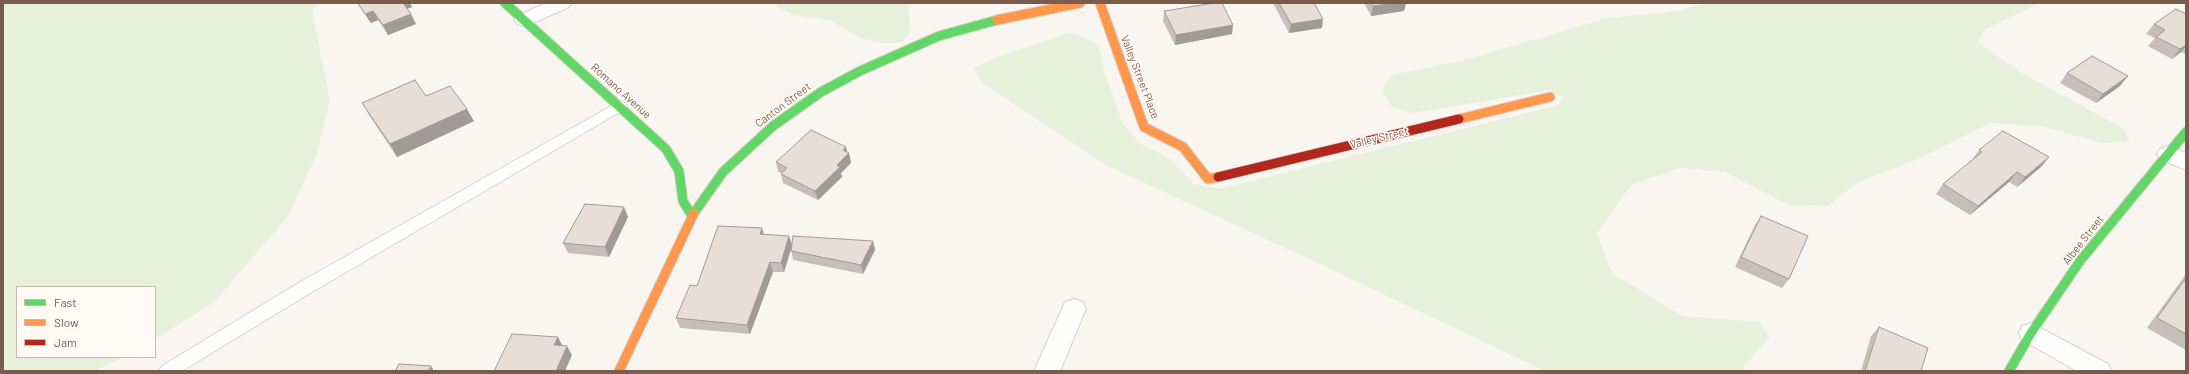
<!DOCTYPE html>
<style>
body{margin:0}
#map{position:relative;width:2189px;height:374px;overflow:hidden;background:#f9f5f0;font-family:Barlow,sans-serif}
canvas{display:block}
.frame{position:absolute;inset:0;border:4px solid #7a5c4d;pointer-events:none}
.legend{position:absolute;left:16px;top:286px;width:140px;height:72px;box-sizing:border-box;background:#fffaf3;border:1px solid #cabbb1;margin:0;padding:5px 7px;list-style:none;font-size:12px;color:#7a5c4d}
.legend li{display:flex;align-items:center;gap:8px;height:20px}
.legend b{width:20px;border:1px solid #cabbb1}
</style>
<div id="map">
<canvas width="2189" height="374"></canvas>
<div class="frame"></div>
<ul class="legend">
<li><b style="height:5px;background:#63d668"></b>Fast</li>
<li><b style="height:5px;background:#ff974d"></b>Slow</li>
<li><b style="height:5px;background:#b3261e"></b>Jam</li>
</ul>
</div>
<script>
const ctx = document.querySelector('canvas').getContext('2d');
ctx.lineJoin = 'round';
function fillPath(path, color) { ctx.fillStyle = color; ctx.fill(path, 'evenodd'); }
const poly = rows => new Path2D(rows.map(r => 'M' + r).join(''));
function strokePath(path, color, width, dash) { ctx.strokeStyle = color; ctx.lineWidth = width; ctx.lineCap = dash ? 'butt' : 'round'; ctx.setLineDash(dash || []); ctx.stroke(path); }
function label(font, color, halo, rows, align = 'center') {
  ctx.font = font + ' Barlow,sans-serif'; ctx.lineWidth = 3; ctx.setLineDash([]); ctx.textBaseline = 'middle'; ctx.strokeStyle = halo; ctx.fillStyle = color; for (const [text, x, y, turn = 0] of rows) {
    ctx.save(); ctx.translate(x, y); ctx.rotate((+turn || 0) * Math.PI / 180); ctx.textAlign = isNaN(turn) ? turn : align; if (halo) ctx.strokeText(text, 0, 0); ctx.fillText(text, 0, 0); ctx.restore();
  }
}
fillPath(poly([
 [3,3,320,3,313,8,314,21,330,101,317,153,289,215,214,302,155,339,155,287,17,287,17,357,124,357,94,371,3,371],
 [777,3,908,3,910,33,901,43,880,43,859,37,831,21,794,15,776,6],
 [1706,3,2039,3,1984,30,1978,43,2020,72,2124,129,2129,141,2101,143,2042,126,1990,123,1918,159,1858,182,1828,206,1789,205,1725,172,1682,168,1631,185,1597,233,1612,273,1682,316,1759,322,1769,337,1744,367,1745,371,1545,371,1320,264,1106,165,982,83,973,68,1004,54,1070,33,1084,37,1099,46,1104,71,1123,124,1141,144,1170,159,1193,184,1219,189,1559,105,1562,97,1551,90,1413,113,1392,107,1382,91,1392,75,1465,60,1608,18,1680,11]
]), '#e7f0db');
const lane = poly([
 [620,101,625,103,627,106,625,109,307,295,182,371,159,371,162,366,295,285,620,101]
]);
const street = poly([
 [546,3,571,3,569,7,531,24,524,26,517,24,514,20,517,16,546,3],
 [2168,146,2186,153,2186,170,2160,159,2157,154,2160,149,2168,146],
 [1074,299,1083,302,1086,309,1060,371,1034,371,1065,302,1074,299],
 [2031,323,2108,364,2112,371,2077,371,2022,340,2019,333,2022,326,2031,323]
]);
const fast = poly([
 [505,3,666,149,679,171,683,201,692,216],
 [694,213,723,172,773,126,821,92,860,71,939,36,997,20],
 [2009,371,2031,333,2080,261,2186,132]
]);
const slow = poly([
 [1100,3,1144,127,1183,147,1208,179,1218,177],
 [997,20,1080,3],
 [1459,119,1550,97],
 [619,371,694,213]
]);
const jam = poly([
 [1218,177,1459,119]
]);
strokePath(lane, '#d7d1cb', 2);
strokePath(street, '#d7d1cb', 2);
strokePath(fast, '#d9d2cb', 11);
strokePath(slow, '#d9d2cb', 11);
strokePath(jam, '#d9d2cb', 11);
fillPath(lane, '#fefefd');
fillPath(street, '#fefefd');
strokePath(fast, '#63d668', 9);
strokePath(slow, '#ff974d', 9);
strokePath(jam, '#b3261e', 9);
fillPath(poly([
 [357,3,410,3,412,7,407,9,411,14,416,24,388,35,378,20,371,23],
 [1273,3,1314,3,1323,19,1322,28,1289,33],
 [1364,3,1406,3,1404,11,1371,16],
 [1164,11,1232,34,1175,45,1163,21],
 [2186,14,2186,54,2181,52,2172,59,2148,46,2155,38,2146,34,2154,24],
 [2067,73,2120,86,2096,103,2060,83],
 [426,96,474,121,397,157,369,115,362,103],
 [846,147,847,152,849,153,851,163,841,173,842,177,818,200,783,183,781,173,778,172,776,162],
 [1979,150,2049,157,2041,167,2017,187,2009,182,1970,215,1936,194,1943,184,1972,160],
 [1761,216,1789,279,1782,288,1735,267,1755,225],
 [628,217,609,257,568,253,563,243],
 [764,235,789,236,792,244,873,241,875,250,863,274,793,260,791,249,784,272,773,272,750,334,680,328,676,318],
 [2186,274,2186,350,2147,328],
 [1879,327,1921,371,1861,371,1871,336]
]), '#c6bfb9');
fillPath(poly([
 [402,3,410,3,412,7,406,9],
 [1395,3,1406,3,1404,11,1371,16,1373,6],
 [373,11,378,20,371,23,365,14],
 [411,14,416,24,388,35,383,25],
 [1323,19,1322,28,1289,33,1291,24],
 [1233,25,1232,34,1175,45,1176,35],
 [2186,45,2186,46,2181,52,2172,59,2180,49],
 [2128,76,2120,86,2096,103,2103,94],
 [467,109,474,121,397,157,390,144],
 [846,147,848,155,849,153,851,163,841,173,842,177,818,200,815,191,837,165,843,150],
 [2049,157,2041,167,2017,187,2025,177],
 [2017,172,2009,182,1970,215,1978,206],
 [624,207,628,217,609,257,605,247],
 [762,228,765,238,760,234],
 [789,236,792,246,784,272,781,263],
 [873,241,875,250,863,274,861,265],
 [770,262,773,272,750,334,747,325],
 [558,337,563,347,554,345],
 [567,346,572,355,565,371,556,371],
 [431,366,434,371,429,370]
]), '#a19b96');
const building = poly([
 [358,3,403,3,411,14,383,25,373,11,365,14,358,3],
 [1215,3,1222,3,1233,25,1176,35,1164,11,1215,3],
 [1279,3,1314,3,1323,19,1291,24,1279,3],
 [1371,3,1395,3,1373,6,1371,3],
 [2176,9,2186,14,2186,45,2180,49,2156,37,2165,30,2154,24,2176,9],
 [2092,56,2128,76,2103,94,2067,73,2092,56],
 [415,80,426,96,450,86,467,109,390,144,362,103,415,80],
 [811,130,846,147,843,150,849,153,837,165,840,167,815,191,781,174,787,168,776,162,811,130],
 [2003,131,2049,157,2025,177,2017,172,1978,206,1943,184,1982,152,1979,150,2003,131],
 [585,204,624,207,605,247,563,243,585,204],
 [1761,216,1808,236,1789,279,1741,257,1761,216],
 [718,226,762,228,760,234,789,236,781,263,770,262,747,325,676,318,690,285,697,286,718,226],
 [793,236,873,241,861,265,791,251,793,236],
 [2186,278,2186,334,2157,318,2186,278],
 [1879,327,1928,348,1921,371,1865,371,1879,327],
 [512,334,558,337,554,345,567,346,556,371,494,371,512,334],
 [399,364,431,366,429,370,434,371,395,371,399,364]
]);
fillPath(building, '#e6ded7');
strokePath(building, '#a19b96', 1);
label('11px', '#7a5c4d', '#fffaf3', [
 ["Valley Street Place",1140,77,69],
 ["Romano Avenue",621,91,42],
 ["Canton Street",783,105,-37],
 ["Valley Street",1379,138,-14],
 ["Albee Street",2083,240,-52]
]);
</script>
